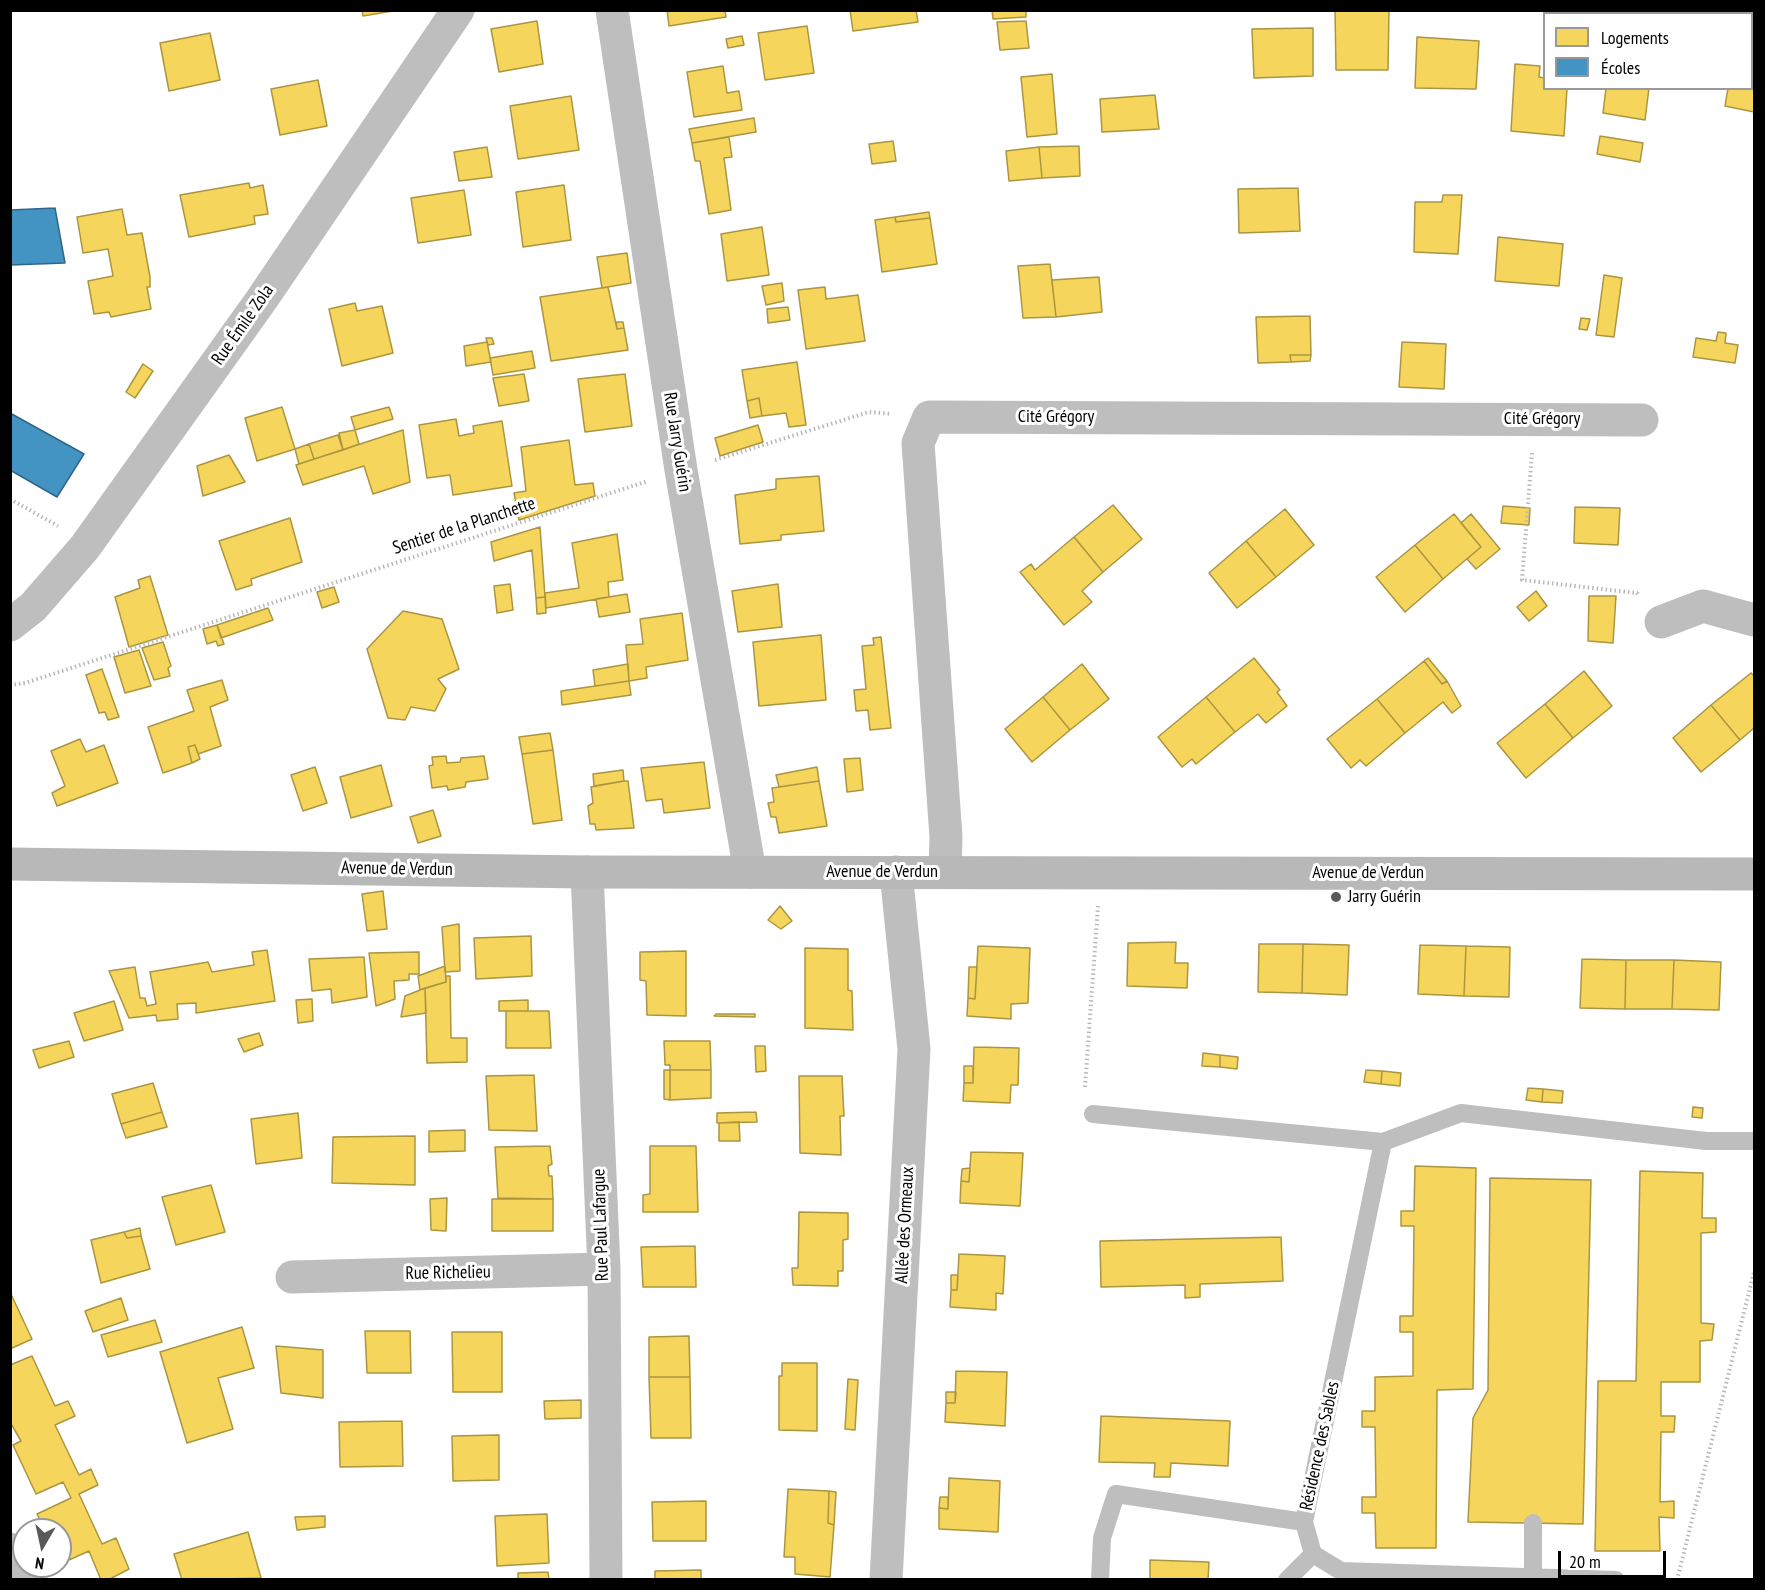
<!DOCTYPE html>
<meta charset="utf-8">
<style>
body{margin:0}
#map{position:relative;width:1765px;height:1590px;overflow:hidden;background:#fff;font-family:"PT Sans Narrow",sans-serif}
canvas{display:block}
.frame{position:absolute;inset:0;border:12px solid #000;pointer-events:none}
.legend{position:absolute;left:1543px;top:12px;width:210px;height:78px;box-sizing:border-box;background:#fff;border:2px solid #999;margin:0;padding:8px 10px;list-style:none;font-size:18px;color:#000}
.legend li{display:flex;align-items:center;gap:12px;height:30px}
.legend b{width:30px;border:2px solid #999}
.north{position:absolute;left:12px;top:1518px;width:60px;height:60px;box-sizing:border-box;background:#fff;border:2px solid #999;border-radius:50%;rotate:189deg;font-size:16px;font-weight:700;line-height:24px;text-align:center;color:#000}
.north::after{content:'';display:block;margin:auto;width:21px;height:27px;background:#595959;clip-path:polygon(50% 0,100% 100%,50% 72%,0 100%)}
.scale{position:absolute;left:1558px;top:1551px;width:108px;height:27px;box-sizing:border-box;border:3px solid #000;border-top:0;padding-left:8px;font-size:18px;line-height:21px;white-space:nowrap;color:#000;-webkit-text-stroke:4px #fff;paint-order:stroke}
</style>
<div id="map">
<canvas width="1765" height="1590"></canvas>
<div class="frame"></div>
<ul class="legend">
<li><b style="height:16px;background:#f6d55c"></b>Logements</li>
<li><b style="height:16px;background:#4393c3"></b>Écoles</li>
</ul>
<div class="north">N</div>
<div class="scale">20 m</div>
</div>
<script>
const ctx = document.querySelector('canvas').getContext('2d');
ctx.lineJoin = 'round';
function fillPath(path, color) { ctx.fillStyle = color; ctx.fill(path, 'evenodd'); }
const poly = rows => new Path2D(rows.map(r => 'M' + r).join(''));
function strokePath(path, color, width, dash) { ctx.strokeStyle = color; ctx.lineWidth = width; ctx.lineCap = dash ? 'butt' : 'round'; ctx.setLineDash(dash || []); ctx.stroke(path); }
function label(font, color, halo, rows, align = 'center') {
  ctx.font = font + ' "PT Sans Narrow",sans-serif'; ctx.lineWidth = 6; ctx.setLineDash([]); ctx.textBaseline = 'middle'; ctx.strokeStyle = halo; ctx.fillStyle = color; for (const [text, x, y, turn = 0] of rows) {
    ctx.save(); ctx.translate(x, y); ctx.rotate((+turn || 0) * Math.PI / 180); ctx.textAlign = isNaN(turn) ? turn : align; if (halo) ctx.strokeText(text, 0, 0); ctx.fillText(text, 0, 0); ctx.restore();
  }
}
const homes = poly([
 [362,10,399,10,363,16,362,10],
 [667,10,725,10,726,17,669,26,667,10],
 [850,10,916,10,918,22,853,31,850,10],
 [992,10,1026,10,1026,17,993,19,992,10],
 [1335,10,1389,10,1388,70,1336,70,1335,10],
 [1659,10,1680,10,1679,14,1658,14,1659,10],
 [537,21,543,64,499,72,491,29,537,21],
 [1026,21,1029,48,1000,50,997,22,1026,21],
 [807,26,814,73,765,80,758,33,807,26],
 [1313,28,1313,76,1254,78,1252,29,1313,28],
 [210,33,220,80,169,91,160,43,210,33],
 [742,36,744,45,728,48,726,39,742,36],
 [1417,37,1479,41,1476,89,1415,88,1417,37],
 [1515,64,1540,66,1539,77,1544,78,1544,88,1567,88,1564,136,1511,131,1515,64],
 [1752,64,1754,64,1754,112,1725,106,1728,88,1752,88,1752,64],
 [723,66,727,93,739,91,742,110,694,117,687,72,723,66],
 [1052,74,1057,134,1027,137,1021,77,1052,74],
 [318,80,327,126,280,135,271,89,318,80],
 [1606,88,1649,88,1645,120,1603,113,1606,88],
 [1155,95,1159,129,1102,132,1100,99,1155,95],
 [571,96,579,150,518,159,510,106,571,96],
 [754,118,756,132,692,143,689,129,754,118],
 [1600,136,1643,143,1640,162,1597,154,1600,136],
 [729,137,732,157,724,158,731,210,709,214,700,161,695,161,692,143,729,137],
 [893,141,896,161,872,164,869,144,893,141],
 [1079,146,1080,176,1042,178,1039,147,1079,146],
 [487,147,492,177,459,181,454,152,487,147],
 [1039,147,1042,178,1009,181,1006,151,1039,147],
 [249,183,250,188,263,185,268,214,254,216,255,224,189,237,180,195,249,183],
 [564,185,571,240,523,247,516,192,564,185],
 [1298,188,1300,231,1239,233,1238,189,1298,188],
 [464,190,471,235,418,243,411,198,464,190],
 [1443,195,1462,195,1458,254,1414,252,1415,202,1442,202,1443,195],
 [122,209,127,235,142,233,150,277,150,287,147,287,151,309,111,317,109,312,94,314,88,281,113,276,108,249,83,253,77,217,122,209],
 [929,212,930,218,896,222,895,217,929,212],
 [895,217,896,222,930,218,937,264,882,272,875,220,895,217],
 [762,227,769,275,727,281,721,234,762,227],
 [1498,237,1563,244,1559,286,1495,281,1498,237],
 [627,253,631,283,602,288,597,257,627,253],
 [1050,264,1056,317,1023,318,1018,266,1050,264],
 [1604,275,1622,278,1614,337,1596,335,1604,275],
 [1099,277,1102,312,1056,317,1052,280,1099,277],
 [782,283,784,301,766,305,762,286,782,283],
 [608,287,617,329,624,328,628,350,551,361,540,297,608,287],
 [825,287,826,299,858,295,865,341,806,349,798,290,825,287],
 [355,303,357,311,382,306,393,353,342,366,329,309,355,303],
 [788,307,790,320,768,323,767,309,788,307],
 [1310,316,1311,355,1290,355,1291,362,1258,363,1256,317,1310,316],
 [1581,318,1590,319,1587,330,1579,329,1581,318],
 [616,322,623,322,624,328,617,329,616,322],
 [1718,332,1726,333,1725,343,1738,345,1735,363,1693,357,1696,338,1716,341,1718,332],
 [486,338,492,338,494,344,488,345,486,338],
 [487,342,491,362,466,366,464,346,487,342],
 [1402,342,1446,344,1444,389,1399,387,1402,342],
 [532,351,535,368,493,375,490,358,532,351],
 [1290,355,1311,355,1310,361,1291,362,1290,355],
 [797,362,806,425,789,427,786,413,762,416,759,398,747,401,742,370,797,362],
 [143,364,153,371,135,398,126,392,143,364],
 [524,374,529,401,499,406,493,378,524,374],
 [625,374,632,426,585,432,578,379,625,374],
 [759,398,762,416,750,418,747,401,759,398],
 [282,407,295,449,257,461,245,418,282,407],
 [389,407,393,419,355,430,351,417,389,407],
 [456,419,459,436,474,433,473,426,502,421,512,486,453,495,450,475,427,478,419,425,456,419],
 [758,425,763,442,720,456,715,438,758,425],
 [355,430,359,444,343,450,339,433,355,430],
 [403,430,410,482,373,494,364,466,303,485,296,465,403,430],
 [338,435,343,450,314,459,309,444,338,435],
 [569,440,575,485,593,483,595,496,519,520,514,493,526,491,521,447,569,440],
 [309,444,314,459,299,464,295,449,309,444],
 [229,455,245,482,203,496,197,466,229,455],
 [819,476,824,531,781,535,781,540,740,544,735,495,776,489,776,479,819,476],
 [1113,505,1142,539,1103,572,1074,537,1113,505],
 [1503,506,1530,508,1529,525,1501,523,1503,506],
 [1575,507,1620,508,1618,545,1574,543,1575,507],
 [1285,509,1314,545,1276,577,1246,541,1285,509],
 [1454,514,1481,547,1443,579,1415,545,1454,514],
 [1471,514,1500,549,1476,569,1467,559,1481,547,1461,523,1471,514],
 [290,518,302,562,251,579,252,585,236,590,219,541,290,518],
 [540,527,545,597,536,598,532,550,494,561,491,542,540,527],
 [617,534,623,580,608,582,609,597,546,608,545,593,579,588,572,543,617,534],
 [1074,537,1103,572,1082,591,1092,602,1064,625,1020,572,1031,564,1035,570,1074,537],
 [1246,541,1276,577,1237,608,1209,573,1246,541],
 [1415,545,1443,579,1405,612,1376,577,1415,545],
 [150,576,168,635,129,647,115,597,140,588,138,580,150,576],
 [510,584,513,610,497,613,494,586,510,584],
 [778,584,782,627,738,632,732,591,778,584],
 [334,587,339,602,322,608,317,592,334,587],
 [1536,591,1547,606,1529,621,1517,607,1536,591],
 [627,594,630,612,599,617,596,599,627,594],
 [1589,596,1616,596,1613,643,1588,641,1589,596],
 [545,597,546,613,537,614,536,598,545,597],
 [268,608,273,620,221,638,217,625,268,608],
 [403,611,442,619,459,669,438,679,446,689,435,711,411,707,405,720,388,718,367,649,403,611],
 [682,613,688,660,646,667,647,678,629,681,626,645,643,644,640,619,682,613],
 [217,625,224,644,218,646,216,641,207,644,203,629,217,625],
 [821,635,826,700,759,706,753,642,821,635],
 [881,637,891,728,870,730,868,710,856,711,854,690,866,689,862,646,874,645,873,638,881,637],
 [163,642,171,666,168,668,170,676,154,680,142,648,163,642],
 [139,650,151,686,125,693,114,657,139,650],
 [1254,658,1280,690,1277,692,1287,706,1266,723,1258,714,1235,732,1206,697,1254,658],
 [1428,658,1447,681,1442,684,1424,661,1428,658],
 [1424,661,1442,684,1447,681,1461,706,1452,713,1443,702,1405,733,1377,699,1424,661],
 [628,664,629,681,595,686,593,670,628,664],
 [1082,664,1109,699,1070,730,1043,697,1082,664],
 [102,669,119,717,108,720,105,712,99,713,86,675,102,669],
 [1584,671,1612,706,1573,738,1545,704,1584,671],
 [1751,673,1754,676,1754,728,1740,740,1711,705,1751,673],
 [222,680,228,700,210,707,221,746,198,754,195,745,188,747,192,763,163,773,148,727,194,711,187,690,222,680],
 [629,681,631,695,562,705,561,691,629,681],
 [1043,697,1070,730,1032,762,1005,729,1043,697],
 [1206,697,1235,732,1196,764,1192,759,1182,767,1158,737,1206,697],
 [1377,699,1405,733,1366,766,1360,760,1351,768,1327,739,1377,699],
 [1545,704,1573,738,1526,778,1497,743,1545,704],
 [1711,705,1740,740,1701,772,1673,738,1711,705],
 [550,733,553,750,522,754,519,737,550,733],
 [80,739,86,752,104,745,118,783,57,806,52,793,65,786,51,751,80,739],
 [195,745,200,759,192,763,188,747,195,745],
 [553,750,562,820,533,824,522,754,553,750],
 [446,756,447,763,460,762,461,758,484,756,488,779,466,782,465,787,448,790,447,786,432,788,429,766,433,765,432,757,446,756],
 [860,758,863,790,847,792,844,759,860,758],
 [704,762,710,808,664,813,662,799,646,801,641,768,704,762],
 [381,765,392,806,351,818,340,777,381,765],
 [315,767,327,803,303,811,291,775,315,767],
 [817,767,819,781,779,787,776,775,817,767],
 [623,770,624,781,594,786,593,774,623,770],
 [624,781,628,781,634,828,596,830,595,824,590,824,588,806,593,803,591,787,624,781],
 [819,781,827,826,779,833,776,817,771,817,768,803,774,802,772,788,819,781],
 [433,810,441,836,418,843,410,817,433,810],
 [383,891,387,929,367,931,362,894,383,891],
 [780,906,792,921,781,929,768,920,780,906],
 [459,924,460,971,445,972,442,927,459,924],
 [531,936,532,976,476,979,474,938,531,936],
 [1176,942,1175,963,1188,963,1187,988,1127,986,1128,943,1176,942],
 [1259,944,1303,944,1302,993,1258,992,1259,944],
 [1303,944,1349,945,1347,995,1302,993,1303,944],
 [1420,945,1466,946,1464,996,1418,994,1420,945],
 [978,946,1030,948,1028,1003,1011,1004,1011,1019,967,1016,968,998,975,999,978,946],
 [1466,946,1510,947,1509,997,1464,996,1466,946],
 [805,948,848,949,848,990,852,991,853,1030,805,1028,805,948],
 [267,950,275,1001,196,1013,196,1003,177,1004,178,1019,157,1021,156,1015,129,1018,109,971,135,967,140,998,145,998,147,1006,156,1004,150,972,208,962,212,972,254,965,252,952,267,950],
 [686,951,686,1016,647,1015,646,981,640,980,640,952,686,951],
 [419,952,419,974,409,974,409,980,394,981,395,999,376,1006,369,953,419,952],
 [364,957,367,997,332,1003,331,989,312,991,309,959,364,957],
 [1582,959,1626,960,1625,1009,1580,1008,1582,959],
 [1626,960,1674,960,1672,1009,1625,1009,1626,960],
 [1674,960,1721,962,1719,1010,1672,1009,1674,960],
 [445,966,446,982,420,990,418,976,445,966],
 [969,967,977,967,975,999,968,998,969,967],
 [446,976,450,976,451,1038,467,1038,467,1062,427,1063,425,988,446,982,446,976],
 [425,988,426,1013,401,1017,405,996,425,988],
 [312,999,313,1021,298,1023,296,1000,312,999],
 [528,1000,528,1011,499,1011,499,1001,528,1000],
 [114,1001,123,1030,84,1041,74,1013,114,1001],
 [506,1011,549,1011,551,1048,506,1048,506,1011],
 [716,1014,755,1014,755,1017,714,1016,716,1014],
 [259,1033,263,1045,244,1052,238,1039,259,1033],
 [69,1041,74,1057,39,1068,33,1050,69,1041],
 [664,1041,710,1041,711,1070,670,1070,670,1065,665,1065,664,1041],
 [755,1046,765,1046,766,1071,756,1072,755,1046],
 [974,1047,1019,1048,1018,1085,1011,1085,1010,1103,963,1101,964,1083,973,1083,974,1047],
 [1203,1053,1220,1055,1220,1067,1202,1066,1203,1053],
 [1220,1055,1238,1057,1237,1069,1220,1067,1220,1055],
 [964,1066,973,1066,973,1083,964,1083,964,1066],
 [664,1070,670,1070,670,1100,664,1099,664,1070],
 [670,1070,711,1070,711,1098,670,1100,670,1070],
 [1366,1070,1382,1071,1381,1084,1364,1082,1366,1070],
 [1382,1071,1401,1073,1400,1086,1381,1084,1382,1071],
 [534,1075,537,1131,489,1130,486,1076,534,1075],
 [799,1076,842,1076,844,1116,840,1116,841,1155,800,1153,799,1076],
 [153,1083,162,1112,121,1124,112,1094,153,1083],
 [1528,1088,1543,1089,1542,1102,1526,1100,1528,1088],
 [1543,1089,1563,1091,1562,1103,1542,1102,1543,1089],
 [1693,1107,1703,1108,1702,1118,1692,1117,1693,1107],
 [162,1112,167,1127,126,1138,121,1124,162,1112],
 [756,1112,757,1122,717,1123,717,1113,756,1112],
 [298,1113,302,1158,256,1164,251,1119,298,1113],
 [739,1122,740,1141,719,1141,719,1123,739,1122],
 [465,1130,465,1151,429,1152,429,1131,465,1130],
 [415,1136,415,1185,332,1183,333,1137,415,1136],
 [550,1146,552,1164,548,1166,549,1176,552,1176,553,1199,498,1198,495,1147,550,1146],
 [650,1146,696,1146,698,1212,643,1212,643,1195,650,1194,650,1146],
 [971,1152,1023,1153,1020,1206,960,1203,961,1181,969,1182,971,1152],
 [1415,1166,1476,1168,1473,1389,1437,1390,1436,1548,1376,1548,1375,1513,1362,1513,1362,1497,1376,1497,1375,1427,1362,1427,1362,1411,1375,1411,1375,1377,1413,1376,1413,1332,1400,1332,1400,1316,1413,1316,1414,1226,1401,1226,1401,1211,1414,1211,1415,1166],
 [970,1168,969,1182,961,1181,962,1169,970,1168],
 [1640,1171,1703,1173,1702,1218,1716,1218,1716,1232,1701,1233,1701,1323,1714,1324,1712,1340,1700,1341,1700,1382,1661,1382,1661,1416,1675,1416,1674,1432,1661,1432,1660,1502,1674,1501,1674,1518,1659,1517,1660,1551,1595,1551,1598,1381,1636,1381,1640,1171],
 [1490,1178,1591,1180,1583,1524,1468,1522,1473,1418,1488,1390,1490,1178],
 [211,1185,225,1232,176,1245,162,1197,211,1185],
 [447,1198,446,1231,431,1230,430,1199,447,1198],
 [492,1199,553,1199,553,1231,492,1231,492,1199],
 [799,1212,848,1213,848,1239,843,1240,843,1271,838,1271,838,1286,793,1285,792,1268,798,1268,799,1212],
 [140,1228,141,1236,127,1238,124,1232,140,1228],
 [124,1232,127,1238,141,1236,150,1269,101,1283,91,1240,124,1232],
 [1281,1237,1283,1281,1200,1284,1200,1297,1185,1298,1185,1285,1101,1287,1100,1241,1281,1237],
 [695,1246,696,1287,643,1287,641,1247,695,1246],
 [959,1254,1005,1256,1003,1294,996,1293,996,1310,950,1307,951,1290,957,1290,959,1254],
 [951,1275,958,1275,957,1290,951,1290,951,1275],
 [10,1292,32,1339,10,1349,10,1292],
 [121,1298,128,1320,93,1332,85,1311,121,1298],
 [155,1320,162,1342,108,1357,101,1335,155,1320],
 [242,1327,254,1368,218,1378,233,1429,187,1443,160,1352,242,1327],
 [365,1331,410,1331,411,1373,367,1373,365,1331],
 [452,1332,502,1332,502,1392,453,1392,452,1332],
 [689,1336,690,1377,649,1377,649,1337,689,1336],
 [276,1346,323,1350,323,1398,281,1393,276,1346],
 [32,1356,55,1406,68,1401,75,1416,55,1425,79,1475,91,1469,98,1485,79,1494,102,1544,116,1538,129,1569,108,1580,101,1580,89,1551,60,1564,60,1530,45,1530,37,1514,71,1498,63,1482,36,1494,13,1445,21,1441,10,1422,10,1365,32,1356],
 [782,1363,817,1363,817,1431,779,1430,779,1376,782,1376,782,1363],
 [956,1371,1007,1372,1005,1426,945,1422,946,1403,955,1403,956,1371],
 [649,1377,690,1377,691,1438,651,1438,649,1377],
 [848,1379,858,1380,855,1430,845,1429,848,1379],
 [946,1392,956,1392,955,1403,946,1403,946,1392],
 [581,1400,581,1418,545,1419,544,1401,581,1400],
 [1101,1416,1230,1421,1228,1466,1171,1463,1170,1477,1154,1477,1155,1463,1099,1462,1101,1416],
 [402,1421,403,1466,340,1467,339,1422,402,1421],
 [499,1435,499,1480,453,1481,452,1436,499,1435],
 [949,1478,1000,1481,998,1532,939,1529,939,1508,948,1509,949,1478],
 [788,1489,829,1491,828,1523,834,1525,830,1577,795,1574,795,1557,784,1557,788,1489],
 [829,1491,836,1492,834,1525,828,1523,829,1491],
 [940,1497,948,1497,948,1509,939,1508,940,1497],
 [706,1501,706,1541,653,1541,652,1502,706,1501],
 [547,1514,549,1563,497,1566,495,1516,547,1514],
 [325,1516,325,1527,297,1530,295,1517,325,1516],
 [248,1532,261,1578,182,1580,174,1554,248,1532],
 [1150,1560,1209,1562,1208,1580,1150,1580,1150,1560],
 [701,1570,701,1580,655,1580,655,1571,701,1570],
 [548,1572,549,1580,518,1580,518,1573,548,1572]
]);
fillPath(homes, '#f6d55c');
strokePath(homes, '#ac9540', 1.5);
const schools = poly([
 [55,208,65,263,10,265,10,210,55,208],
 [10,413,84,454,57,497,10,470,10,413]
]);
fillPath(schools, '#4393c3');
strokePath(schools, '#2f6788', 1.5);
strokePath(poly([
 [1532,453,1522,580,1637,593,1639,596],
 [715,460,869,412,892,414],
 [10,499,58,526],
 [10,685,25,683,648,481],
 [1085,1087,1098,906],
 [1677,1580,1754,1272]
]), '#b9b9b9', 4, [1.5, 3]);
strokePath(poly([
 [1093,1114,1383,1142,1461,1113,1706,1141,1754,1141],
 [1383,1142,1304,1522,1313,1554,1341,1571,1616,1580],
 [1533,1523,1533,1577],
 [1100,1580,1102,1538,1116,1494,1304,1522],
 [1287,1580,1313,1554]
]), '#bebebe', 18);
strokePath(poly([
 [612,10,681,470,750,872],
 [1661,622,1703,606,1754,620],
 [10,625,33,607,85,547,262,299,458,10],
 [945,871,946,837,918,443,929,417,1642,420],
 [587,872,604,1269,606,1580],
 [292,1277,604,1269],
 [10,1549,21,1580],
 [886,1580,914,1049,896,872]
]), '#bebebe', 33);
strokePath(poly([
 [10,864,587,872,1754,874]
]), '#b8b8b8', 33);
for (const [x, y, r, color] of [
 [1336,897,6,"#595959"]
]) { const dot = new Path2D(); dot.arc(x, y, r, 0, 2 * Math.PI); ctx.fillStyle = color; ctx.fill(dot); strokePath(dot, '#fff', 2); }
label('18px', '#000', '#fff', [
 ["Rue Émile Zola",243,325,-55],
 ["Cité Grégory",1056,417],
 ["Cité Grégory",1542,419],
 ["Rue Jarry Guérin",677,442,81],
 ["Sentier de la Planchette",464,526,-18],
 ["Avenue de Verdun",397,869,1],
 ["Avenue de Verdun",882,872],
 ["Avenue de Verdun",1368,873],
 ["Rue Paul Lafargue",601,1225,-92],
 ["Allée des Ormeaux",905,1225,-87],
 ["Rue Richelieu",448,1273,-1],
 ["Résidence des Sables",1320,1446,-78]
]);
label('18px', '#000', '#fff', [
 ["Jarry Guérin",1348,897]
], 'left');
</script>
